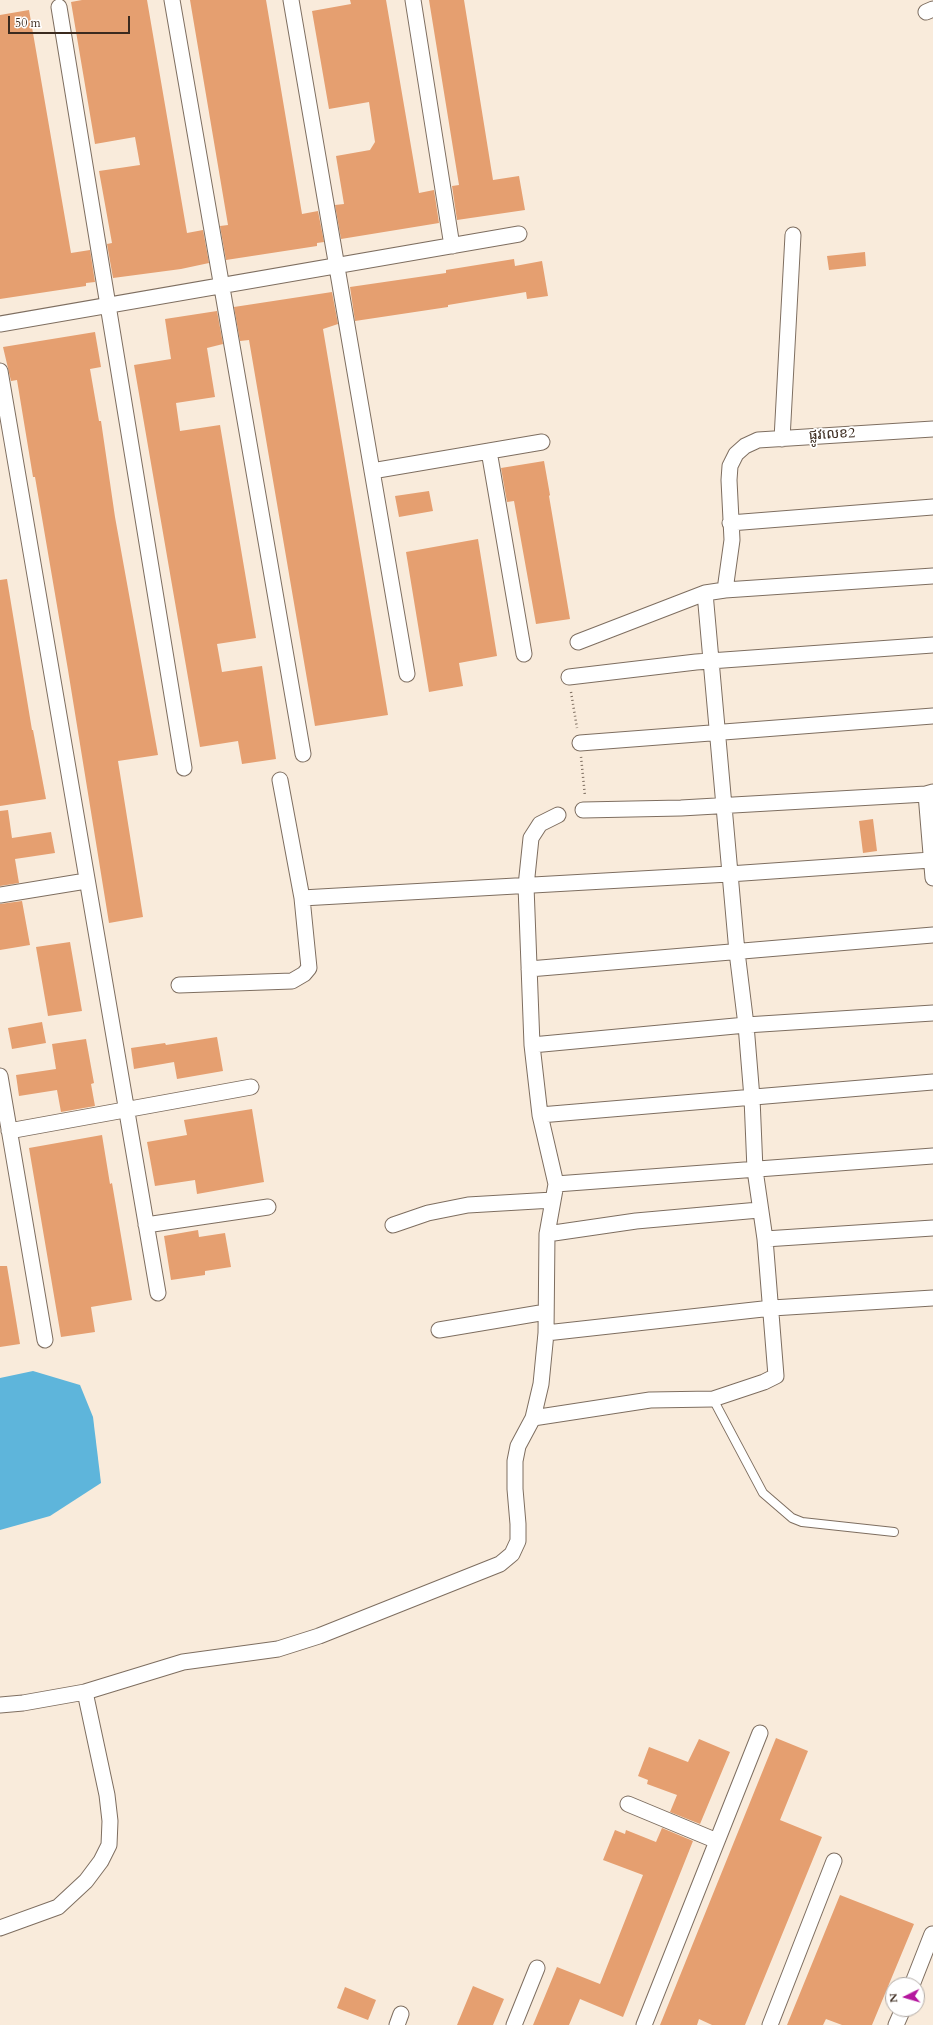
<!DOCTYPE html>
<meta charset="utf-8">
<style>
body{margin:0}
#map{position:relative;width:933px;height:2025px;overflow:hidden;background:#f9ebdb;font-family:Cardo,serif}
canvas{display:block}
.north{position:absolute;left:885px;top:1977px;width:40px;height:40px;box-sizing:border-box;background:#fff;border:1px solid #b1aaa5;border-radius:50%;rotate:265deg;font-size:11px;font-weight:700;line-height:16px;text-align:center;color:#3b2a1e}
.north::after{content:'';display:block;margin:auto;width:14px;height:18px;background:#b5179e;clip-path:polygon(50% 0,100% 100%,50% 72%,0 100%)}
.scale{position:absolute;left:8px;top:16px;width:122px;height:18px;box-sizing:border-box;border:2px solid #3b2a1e;border-top:0;padding-left:5px;font-size:12px;line-height:14px;white-space:nowrap;color:#3b2a1e;-webkit-text-stroke:3px #fff;paint-order:stroke}
</style>
<div id="map">
<canvas width="933" height="2025"></canvas>
<div class="north">N</div>
<div class="scale">50 m</div>
</div>
<script>
const ctx = document.querySelector('canvas').getContext('2d');
ctx.lineJoin = 'round';
function fillPath(path, color) { ctx.fillStyle = color; ctx.fill(path, 'evenodd'); }
const poly = rows => new Path2D(rows.map(r => 'M' + r).join(''));
function strokePath(path, color, width, dash) { ctx.strokeStyle = color; ctx.lineWidth = width; ctx.lineCap = dash ? 'butt' : 'round'; ctx.setLineDash(dash || []); ctx.stroke(path); }
function label(font, color, halo, rows, align = 'center') {
  ctx.font = font + ' Cardo,"Noto Sans Khmer",serif'; ctx.lineWidth = 3.5; ctx.setLineDash([]); ctx.textBaseline = 'middle'; ctx.strokeStyle = halo; ctx.fillStyle = color; for (const [text, x, y, turn = 0] of rows) {
    ctx.save(); ctx.translate(x, y); ctx.rotate((+turn || 0) * Math.PI / 180); ctx.textAlign = isNaN(turn) ? turn : align; if (halo) ctx.strokeText(text, 0, 0); ctx.fillText(text, 0, 0); ctx.restore();
  }
}
fillPath(poly([
 [33,1371,80,1385,93,1417,101,1483,50,1516,0,1530,0,1378]
]), '#5eb5db');
fillPath(poly([
 [82,0,147,0,187,233,203,230,209,263,181,269,113,278,107,244,112,243,99,171,140,165,135,137,95,144,71,2],
 [190,0,266,0,302,214,318,211,324,242,317,243,317,246,226,260,220,226,228,225],
 [350,0,386,0,419,193,434,190,439,223,341,239,335,205,344,204,336,156,370,150,375,142,369,102,329,109,312,11,351,4],
 [429,0,464,0,493,180,519,176,525,210,457,220,452,186,459,185],
 [29,10,71,253,90,250,95,282,86,283,86,286,0,299,0,15],
 [865,252,866,266,829,270,827,256],
 [514,259,515,266,542,261,548,296,527,299,526,292,448,305,448,307,355,321,350,287,446,273,446,270],
 [332,292,338,324,323,329,388,715,315,726,249,340,240,341,234,307],
 [217,311,223,344,207,348,215,397,176,403,180,431,220,425,256,638,217,644,222,672,262,666,276,759,242,764,238,741,200,747,134,365,171,359,165,319],
 [95,332,101,367,90,369,99,421,101,421,115,517,158,755,118,761,143,917,109,923,68,670,35,477,33,477,17,380,11,381,3,347],
 [544,461,550,495,549,496,570,619,536,624,514,501,507,502,501,468],
 [429,491,433,511,399,517,395,496],
 [478,539,497,656,459,663,463,686,429,692,406,552],
 [7,579,32,730,33,730,46,799,0,806,0,580],
 [8,810,12,838,51,832,55,853,15,859,19,883,0,886,0,811],
 [873,819,877,851,863,853,859,821],
 [22,901,30,945,0,950,0,904],
 [70,942,82,1011,48,1016,36,947],
 [42,1022,46,1043,12,1049,8,1028],
 [217,1037,223,1071,177,1079,174,1062,134,1069,131,1048,165,1043,166,1045],
 [86,1039,94,1083,91,1084,95,1106,61,1112,57,1090,19,1096,16,1075,56,1069,52,1044],
 [252,1109,264,1182,197,1194,195,1180,155,1186,147,1142,187,1135,184,1120],
 [102,1135,110,1184,112,1183,132,1300,91,1307,95,1332,61,1337,29,1148],
 [198,1230,199,1237,225,1233,231,1267,205,1271,205,1275,171,1280,164,1236],
 [0,1266,7,1266,20,1344,0,1347],
 [776,1738,808,1751,780,1820,822,1837,745,2025,712,2025,699,2019,697,2025,660,2025],
 [699,1739,730,1752,700,1824,670,1812,677,1795,647,1784,648,1780,638,1776,649,1747,688,1762],
 [662,1828,693,1841,623,2017,580,1999,569,2025,533,2025,557,1967,600,1984,643,1875,603,1860,615,1830,625,1834,626,1830,656,1842],
 [840,1895,914,1924,872,2025,842,2025,826,2019,823,2025,787,2025],
 [473,1986,504,1999,493,2025,457,2025],
 [345,1987,376,2000,368,2020,337,2008]
]), '#e59f70');
const service = poly([
 [713,1399,763,1493,792,1518,802,1522,894,1532]
]);
const minor = poly([
 [172,0,303,754],
 [291,0,407,674],
 [413,0,452,246],
 [59,7,184,768],
 [926,12,933,9],
 [0,324,519,234],
 [0,371,158,1293],
 [782,439,793,235],
 [489,451,524,654],
 [372,471,542,442],
 [730,523,933,507],
 [725,590,732,540,729,480,730,466,736,454,745,446,758,440,933,429],
 [578,642,705,593,725,590,933,576],
 [569,677,696,662,933,645],
 [580,743,933,716],
 [926,794,933,878],
 [583,810,681,808,926,794,933,792],
 [0,895,86,881],
 [302,898,729,874,931,860],
 [529,969,933,935],
 [179,985,292,981,304,974,309,968,302,898,280,780],
 [532,1045,746,1025,933,1013],
 [0,1076,45,1340],
 [540,1115,933,1082],
 [9,1131,251,1087],
 [556,1184,933,1156],
 [146,1225,268,1207],
 [393,1225,428,1213,468,1205,553,1200],
 [547,1234,636,1221,759,1210],
 [765,1239,933,1228],
 [439,1330,546,1312],
 [546,1333,772,1308,933,1298],
 [533,1418,650,1400,713,1399,764,1382,776,1376,765,1239,755,1170,752,1098,746,1025,737,952,705,593],
 [0,1705,23,1703,85,1692,183,1662,278,1649,319,1636,500,1564,512,1554,518,1541,518,1524,515,1489,515,1461,518,1446,533,1418,541,1384,546,1333,547,1234,556,1184,540,1115,532,1045,526,886,531,838,540,824,558,815],
 [628,1804,717,1841],
 [0,1928,58,1907,86,1881,101,1861,109,1845,110,1821,107,1795,85,1692],
 [912,1985,932,1934],
 [397,2025,401,2014],
 [514,2025,537,1968],
 [644,2025,760,1733],
 [770,2025,834,1861],
 [896,2025,903,2009]
]);
strokePath(service, '#7e6e60', 10);
strokePath(minor, '#7e6e60', 17);
strokePath(poly([
 [571,692,577,728],
 [581,757,585,796]
]), '#7e6e60', 2.5, [1, 3]);
strokePath(service, '#fff', 8);
strokePath(minor, '#fff', 15);
label('14px', '#3b2a1e', '#fff', [
 ["ផ្លូវលេខ2",832,435,-3]
]);
</script>
